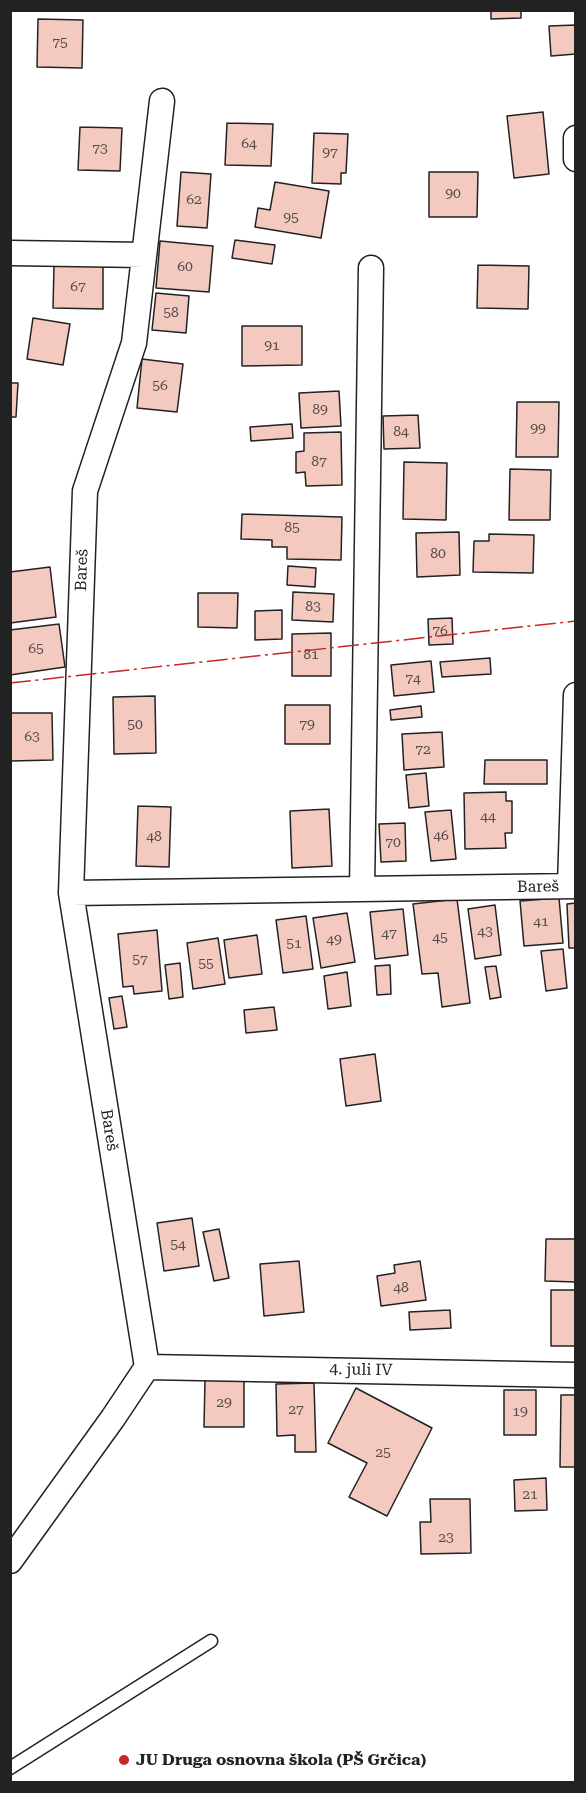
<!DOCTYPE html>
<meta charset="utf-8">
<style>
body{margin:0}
#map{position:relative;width:586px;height:1793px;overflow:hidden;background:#fff;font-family:"Roboto Serif",serif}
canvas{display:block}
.frame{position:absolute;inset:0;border:12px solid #222;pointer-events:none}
</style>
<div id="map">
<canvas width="586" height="1793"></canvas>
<div class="frame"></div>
</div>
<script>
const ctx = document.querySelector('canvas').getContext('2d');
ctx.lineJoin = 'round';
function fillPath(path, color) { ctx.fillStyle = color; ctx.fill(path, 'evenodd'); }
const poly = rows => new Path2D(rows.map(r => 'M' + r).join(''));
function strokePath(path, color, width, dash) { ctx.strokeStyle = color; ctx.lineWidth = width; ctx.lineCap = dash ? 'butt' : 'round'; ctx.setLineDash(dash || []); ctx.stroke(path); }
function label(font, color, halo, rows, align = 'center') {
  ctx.font = font + ' "Roboto Serif",serif'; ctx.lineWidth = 4.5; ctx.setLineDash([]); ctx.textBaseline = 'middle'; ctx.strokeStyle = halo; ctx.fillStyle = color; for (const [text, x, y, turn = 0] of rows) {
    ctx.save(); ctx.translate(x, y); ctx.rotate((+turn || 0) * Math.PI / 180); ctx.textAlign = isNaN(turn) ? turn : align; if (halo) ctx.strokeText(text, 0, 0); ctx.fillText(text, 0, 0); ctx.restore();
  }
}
const building = poly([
 [491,10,521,10,521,18,491,19,491,10],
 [38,19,83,20,82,68,37,67,38,19],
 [576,25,576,54,551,56,549,26,576,25],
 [543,112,549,174,514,178,507,116,543,112],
 [227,123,273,124,271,166,225,165,227,123],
 [80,127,122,128,120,171,78,170,80,127],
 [314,133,348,134,346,173,341,173,341,184,312,183,314,133],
 [181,172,211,174,207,228,177,226,181,172],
 [429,172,478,172,477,217,429,217,429,172],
 [275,182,329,191,321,238,255,227,258,208,270,210,275,182],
 [235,240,275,245,272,264,232,258,235,240],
 [160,241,213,246,209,292,156,288,160,241],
 [54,265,103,266,103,309,53,308,54,265],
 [478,265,529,266,528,309,477,308,478,265],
 [156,293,189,296,186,333,152,330,156,293],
 [33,318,70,324,63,365,27,359,33,318],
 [242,326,302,326,302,365,242,366,242,326],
 [142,359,183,364,177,412,137,408,142,359],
 [10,383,18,383,16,417,10,417,10,383],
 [339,391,341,426,301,428,299,393,339,391],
 [517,402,559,402,558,457,516,457,517,402],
 [418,415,420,448,384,449,383,416,418,415],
 [292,424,293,438,251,441,250,427,292,424],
 [341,432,342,485,306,486,305,472,296,473,296,452,304,451,304,433,341,432],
 [404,462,447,463,446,520,403,519,404,462],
 [510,469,551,470,550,520,509,520,510,469],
 [242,514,342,517,341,560,287,559,287,547,272,547,272,540,241,539,242,514],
 [459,532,460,575,417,577,416,533,459,532],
 [489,534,534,535,533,573,473,572,474,541,489,541,489,534],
 [288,566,316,568,315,587,287,585,288,566],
 [50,567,56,617,10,623,10,572,50,567],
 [293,592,334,594,333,622,292,620,293,592],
 [198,593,238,593,237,628,198,627,198,593],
 [282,610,282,639,255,640,255,611,282,610],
 [452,618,453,644,429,645,428,619,452,618],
 [59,624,65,667,10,675,10,630,59,624],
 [331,633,331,676,292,676,292,634,331,633],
 [490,658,491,674,442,677,440,662,490,658],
 [431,661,434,692,394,696,391,665,431,661],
 [155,696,156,753,114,754,113,697,155,696],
 [285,705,330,705,330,744,285,744,285,705],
 [421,706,422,717,391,720,390,710,421,706],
 [10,713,52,713,53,760,10,761,10,713],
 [442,732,444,767,404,770,402,734,442,732],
 [485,760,547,760,547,784,484,784,485,760],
 [426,773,429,806,409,808,406,775,426,773],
 [506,792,506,801,512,801,512,833,505,833,506,848,465,849,464,793,506,792],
 [138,806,171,807,169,867,136,866,138,806],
 [329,809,332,866,292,868,290,811,329,809],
 [451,810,456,859,431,861,425,812,451,810],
 [405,823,406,861,381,862,379,824,405,823],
 [559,898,563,943,524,946,520,901,559,898],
 [457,899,470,1003,442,1007,438,973,422,974,413,904,457,899],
 [576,903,576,948,569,948,567,904,576,903],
 [495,905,501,955,475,959,468,909,495,905],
 [403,909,408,955,375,959,370,912,403,909],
 [347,913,355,962,321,968,313,918,347,913],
 [306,916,313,969,283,973,276,920,306,916],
 [157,930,162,991,134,994,133,986,123,987,118,934,157,930],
 [257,935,262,974,229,978,224,940,257,935],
 [218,938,225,984,193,989,187,943,218,938],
 [563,949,567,988,546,991,541,951,563,949],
 [180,963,183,997,169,999,165,965,180,963],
 [390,965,391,994,377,995,375,966,390,965],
 [496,966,501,997,490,999,485,967,496,966],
 [347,972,351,1006,328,1009,324,976,347,972],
 [122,996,127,1027,114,1029,109,998,122,996],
 [274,1007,277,1030,246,1033,244,1010,274,1007],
 [375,1054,381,1101,346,1106,340,1059,375,1054],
 [192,1218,199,1266,164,1271,157,1223,192,1218],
 [219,1229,229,1278,214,1281,203,1232,219,1229],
 [546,1239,576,1239,576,1282,545,1281,546,1239],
 [299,1261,304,1312,264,1316,260,1264,299,1261],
 [420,1261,426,1300,381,1306,377,1276,395,1273,394,1265,420,1261],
 [551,1290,576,1290,576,1346,551,1346,551,1290],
 [450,1310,451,1328,410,1330,409,1312,450,1310],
 [205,1379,244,1379,244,1427,204,1427,205,1379],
 [314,1383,316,1452,295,1452,295,1435,277,1436,276,1384,314,1383],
 [356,1388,432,1428,387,1516,349,1497,367,1463,328,1443,356,1388],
 [504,1390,536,1390,536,1435,504,1435,504,1390],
 [561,1395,576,1395,576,1467,560,1467,561,1395],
 [546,1478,547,1510,515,1511,514,1480,546,1478],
 [430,1499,470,1499,471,1553,421,1554,420,1522,431,1522,430,1499]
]);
fillPath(building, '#f3c9c0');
strokePath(building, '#222', 1.5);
const lane = poly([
 [10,1768,211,1641]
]);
const street = poly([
 [576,138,576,159],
 [10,253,144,255],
 [570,886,576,695],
 [362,889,371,268],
 [71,893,576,886],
 [147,1367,71,893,85,491,134,343,162,101],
 [147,1367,576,1375],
 [10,1561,113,1418,147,1367]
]);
strokePath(lane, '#222', 15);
strokePath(street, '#222', 27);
strokePath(lane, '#fff', 12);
strokePath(street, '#fff', 24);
strokePath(poly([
 [10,683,576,621]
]), '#c62828', 1.5, [21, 4.5, 3, 4.5]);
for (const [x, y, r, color] of [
 [124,1760,6,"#c62828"]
]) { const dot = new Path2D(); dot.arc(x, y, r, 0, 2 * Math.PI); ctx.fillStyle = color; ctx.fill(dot); strokePath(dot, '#fff', 2); }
label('14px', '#564c4a', null, [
 ["75",60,43],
 ["64",249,144],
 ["73",100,149],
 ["97",330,153],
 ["90",453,194],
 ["62",194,200],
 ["95",291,218],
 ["60",185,267],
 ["67",78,287],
 ["58",171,313],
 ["91",272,346],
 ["56",160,386],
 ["89",320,410],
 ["99",538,429],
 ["84",401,432],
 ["87",319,462],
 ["85",292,528],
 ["80",438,554],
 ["83",313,607],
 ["76",440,631],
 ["65",36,649],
 ["81",311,655],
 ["74",413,679],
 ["50",135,725],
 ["79",307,725],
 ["63",32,737],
 ["72",423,750],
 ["44",488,817],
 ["46",441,836],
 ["48",154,837],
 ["70",393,843],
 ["41",541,922],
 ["43",485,932],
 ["47",389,934],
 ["45",440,938],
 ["49",334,940],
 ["51",294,944],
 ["57",140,960],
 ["55",206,964],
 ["54",178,1245],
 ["48",401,1288],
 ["29",224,1403],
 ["27",296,1410],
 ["19",520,1412],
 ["25",383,1453],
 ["21",530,1495],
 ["23",446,1538]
]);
label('16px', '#222', '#fff', [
 ["Bareš",82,570,-88],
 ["Bareš",538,887,-1],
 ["Bareš",109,1130,81],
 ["4. juli IV",361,1370,1]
]);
label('bold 16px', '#222', '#fff', [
 ["JU Druga osnovna škola (PŠ Grčica)",136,1760]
], 'left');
</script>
